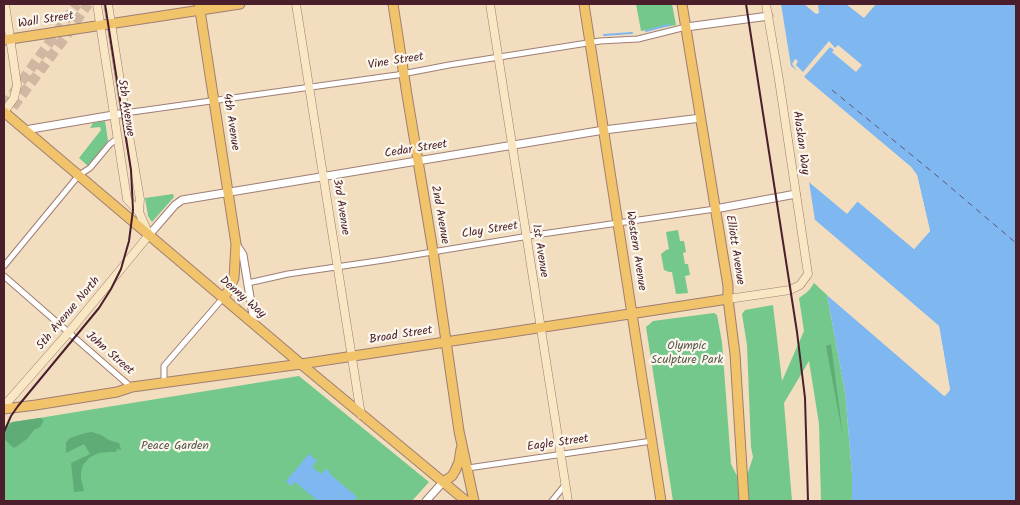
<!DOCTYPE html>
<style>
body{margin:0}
#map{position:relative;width:1020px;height:505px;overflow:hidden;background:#f3ddbf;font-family:Kalam,sans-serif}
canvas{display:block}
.frame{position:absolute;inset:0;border:5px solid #4a1f2b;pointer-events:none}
</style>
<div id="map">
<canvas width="1020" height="505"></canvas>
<div class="frame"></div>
</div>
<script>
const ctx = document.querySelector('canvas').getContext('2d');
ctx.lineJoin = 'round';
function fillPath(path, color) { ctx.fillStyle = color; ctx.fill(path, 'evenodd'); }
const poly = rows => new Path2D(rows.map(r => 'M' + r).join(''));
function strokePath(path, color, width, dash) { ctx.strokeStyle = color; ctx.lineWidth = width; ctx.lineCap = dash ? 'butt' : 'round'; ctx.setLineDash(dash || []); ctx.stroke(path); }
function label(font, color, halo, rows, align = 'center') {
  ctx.font = font + ' Kalam,sans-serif'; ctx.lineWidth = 4.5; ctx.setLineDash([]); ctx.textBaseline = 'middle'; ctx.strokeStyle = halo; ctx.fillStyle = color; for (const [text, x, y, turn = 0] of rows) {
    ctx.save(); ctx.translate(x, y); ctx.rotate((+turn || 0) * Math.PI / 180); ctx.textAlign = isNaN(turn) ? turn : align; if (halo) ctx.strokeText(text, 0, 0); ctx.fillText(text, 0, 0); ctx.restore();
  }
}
fillPath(poly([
 [636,4,672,4,676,25,641,31],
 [105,121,108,141,88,166,79,158,101,130,100,127,90,128,93,123],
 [173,194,174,197,152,222,148,216,145,198],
 [678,230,680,241,684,241,686,252,683,253,685,264,688,264,690,275,685,276,688,293,676,294,672,272,669,272,664,270,661,254,666,250,669,249,666,232],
 [814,283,827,295,845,392,852,473,852,501,821,501,819,424,809,361,784,403,792,501,673,501,646,327,653,321,714,313,717,315,722,342,731,464,743,488,753,457,751,447,747,345,742,314,745,310,773,305,782,381,804,331,799,298,806,293,810,289],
 [299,376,429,482,412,501,4,501,4,428,8,423]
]), '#74c88b');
fillPath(poly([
 [831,344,843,437,826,346],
 [40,418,44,420,40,427,34,430,27,439,14,448,4,439,4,432,12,422],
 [92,432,101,435,109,440,119,443,121,449,121,450,117,449,116,452,109,452,99,453,90,457,83,465,81,472,81,478,84,491,74,492,71,463,90,454,84,444,66,453,66,442,70,438,85,433]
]), '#5fac77');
fillPath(poly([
 [781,4,804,4,816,14,819,13,818,4,846,4,864,18,876,4,1016,4,1016,501,852,501,852,473,845,392,827,295,944,396,950,390,939,326,815,220,809,182,847,213,857,201,914,249,930,231,917,175,911,167,791,66],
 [309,454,317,461,312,467,321,474,326,469,329,471,331,475,357,497,353,501,318,501,295,482,291,486,286,481]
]), '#7fb8f0');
fillPath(poly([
 [829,41,835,48,838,45,862,65,856,72,832,52,834,50,830,47,804,77,911,167,917,175,930,231,914,249,858,201,847,214,809,182,809,179,847,210,856,199,859,199,914,246,927,231,914,176,909,169,792,70,791,66,797,71,792,64,795,59,798,61,796,65,803,72],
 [815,220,939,326,950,390,945,396,827,295,827,292,829,293,944,392,947,389,937,328,815,223]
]), '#f3ddbf');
strokePath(poly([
 [646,31,669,25],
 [604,35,632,33]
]), '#7fb8f0', 2);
strokePath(poly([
 [832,90,936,175,1016,243]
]), '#5d5570', 1, [6, 5]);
strokePath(poly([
 [4,106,77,4],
 [4,119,66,36,88,4]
]), '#d1b7a1', 10, [10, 5]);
const minor = poly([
 [125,113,397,75,449,65,600,41,638,39,686,27],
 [4,266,79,175,90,168,110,144,118,138],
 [4,276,131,387],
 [248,283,288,274,384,260,535,235,715,209],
 [164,383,164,366,223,298],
 [468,468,652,441],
 [552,501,565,485]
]);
const tertiary = poly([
 [686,27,769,16],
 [25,130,125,113],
 [715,209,796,194],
 [149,235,175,205,182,200,604,130,701,118],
 [236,244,243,255,253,315,251,322],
 [426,501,443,482]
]);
const secondary = poly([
 [108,4,125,113,140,199,139,212],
 [296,4,361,415],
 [490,4,568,501],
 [4,112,14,98,17,85,5,4],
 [728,299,790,290,800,285,808,274,779,80,766,4],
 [4,406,69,332,149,235,139,212,127,199,97,4]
]);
const primary = poly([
 [199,4,236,244,234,278,229,290,223,298],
 [393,4,407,95,433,251,459,431,474,501],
 [584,4,661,501],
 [682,4,728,286,728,299,735,354,744,501],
 [4,40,240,4],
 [4,112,301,364,466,501],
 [4,409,36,405,117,392,132,387,301,364,728,299],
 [443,482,452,476,455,471,459,462,461,449]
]);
strokePath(minor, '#9e7e75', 7);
strokePath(tertiary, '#9e7e75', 9);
strokePath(secondary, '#9e7e75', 9);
strokePath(primary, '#9e7e75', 11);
strokePath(minor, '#fff', 5);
strokePath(tertiary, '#fff', 7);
strokePath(secondary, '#f9e7c3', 8);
strokePath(primary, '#f1c36a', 9);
strokePath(poly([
 [746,4,797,332,805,398,808,501],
 [4,432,11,416,18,406,99,308,111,289,121,269,129,241,133,210,131,170,105,4]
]), '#4a1f2b', 2);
label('12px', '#4a1f2b', '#fbf7ec', [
 ["Wall Street",46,21,-9],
 ["Vine Street",396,62,-9],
 ["5th Avenue",125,108,81],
 ["4th Avenue",230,122,81],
 ["Alaskan Way",800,143,82],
 ["Cedar Street",416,150,-9],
 ["3rd Avenue",340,207,81],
 ["2nd Avenue",439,215,80],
 ["Clay Street",490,231,-9],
 ["Elliott Avenue",734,250,81],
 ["1st Avenue",539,251,81],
 ["Western Avenue",635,251,81],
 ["Denny Way",242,298,41],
 ["5th Avenue North",69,314,-50],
 ["Broad Street",401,336,-9],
 ["John Street",109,354,41],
 ["Eagle Street",558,444,-8]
]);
label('12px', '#595a4d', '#fbf7ec', [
 ["Olympic",687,347],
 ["Sculpture Park",687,361],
 ["Peace Garden",175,447]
]);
</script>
